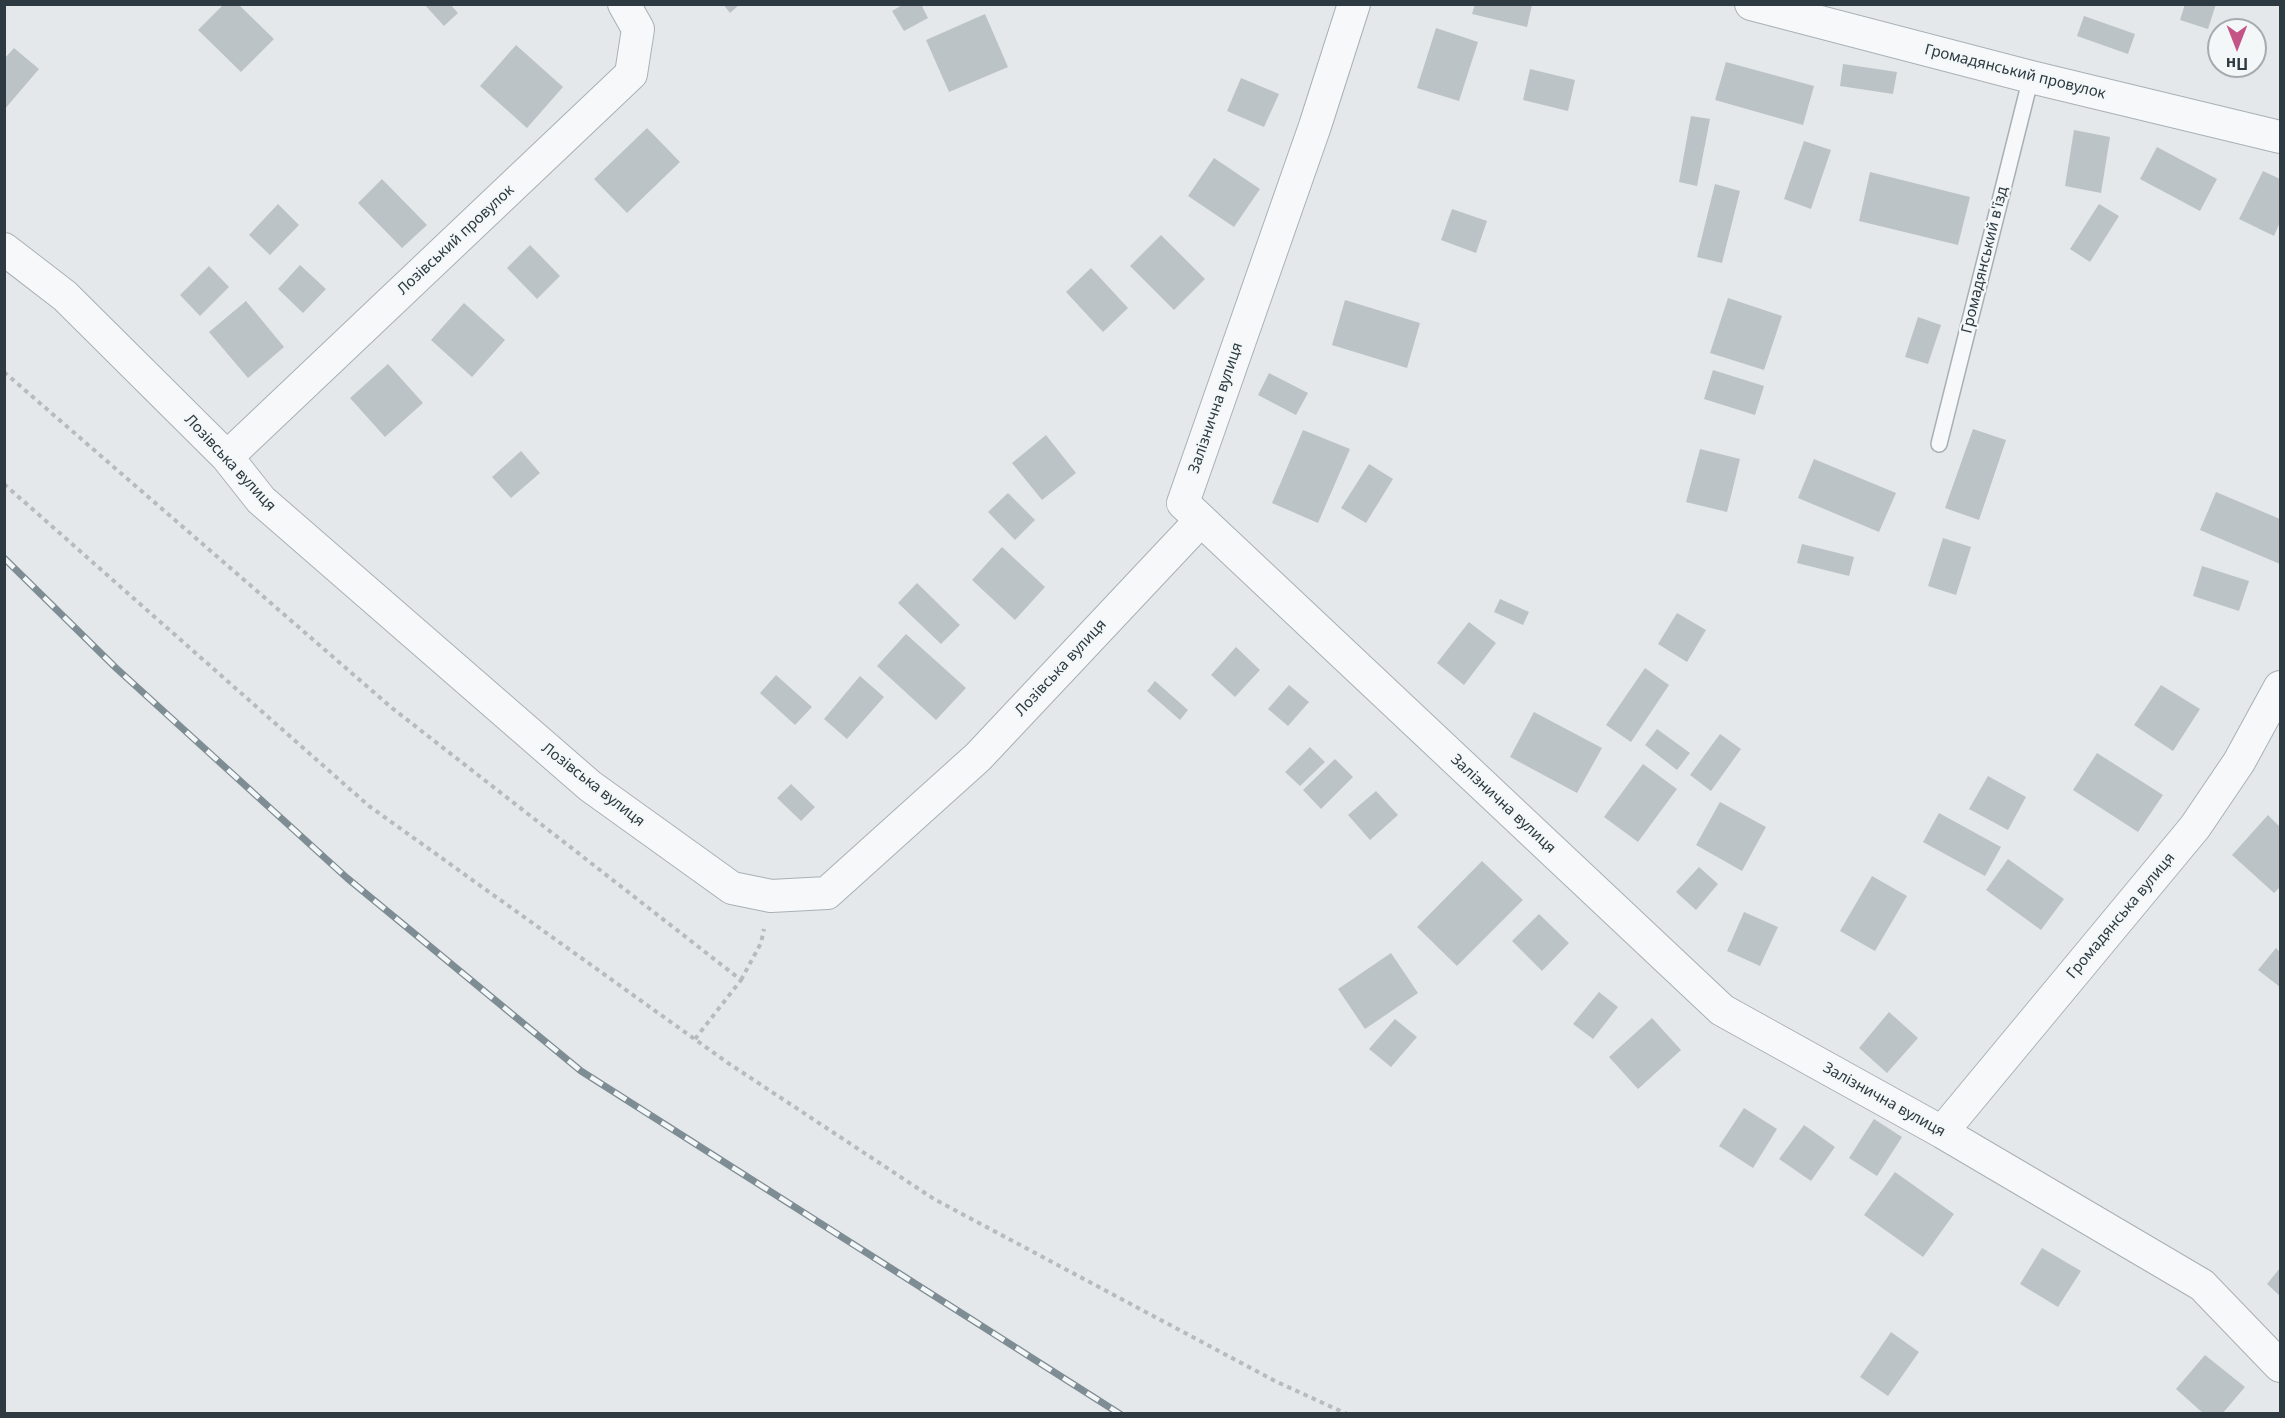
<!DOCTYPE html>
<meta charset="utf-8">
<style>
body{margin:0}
#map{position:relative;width:2285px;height:1418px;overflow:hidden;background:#e4e8eb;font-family:"Noto Sans",sans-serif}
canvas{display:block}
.frame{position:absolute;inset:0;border:6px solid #2d3a42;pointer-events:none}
.north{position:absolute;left:2207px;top:18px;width:60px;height:60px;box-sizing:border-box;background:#f3f7f8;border:2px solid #a4abaf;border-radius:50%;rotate:180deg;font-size:16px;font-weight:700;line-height:24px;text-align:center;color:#2d3a42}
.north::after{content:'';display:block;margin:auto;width:21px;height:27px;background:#c45485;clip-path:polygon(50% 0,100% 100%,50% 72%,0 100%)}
</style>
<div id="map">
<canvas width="2285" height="1418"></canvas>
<div class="frame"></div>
<div class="north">Пн</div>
</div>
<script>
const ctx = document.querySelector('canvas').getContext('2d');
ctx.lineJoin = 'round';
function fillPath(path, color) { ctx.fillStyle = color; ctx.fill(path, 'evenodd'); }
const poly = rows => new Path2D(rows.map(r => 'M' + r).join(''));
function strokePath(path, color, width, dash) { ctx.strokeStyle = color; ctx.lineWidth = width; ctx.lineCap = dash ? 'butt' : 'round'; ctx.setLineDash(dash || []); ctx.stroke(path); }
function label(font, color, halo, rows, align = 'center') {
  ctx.font = font + ' "Noto Sans",sans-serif'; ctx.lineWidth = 4.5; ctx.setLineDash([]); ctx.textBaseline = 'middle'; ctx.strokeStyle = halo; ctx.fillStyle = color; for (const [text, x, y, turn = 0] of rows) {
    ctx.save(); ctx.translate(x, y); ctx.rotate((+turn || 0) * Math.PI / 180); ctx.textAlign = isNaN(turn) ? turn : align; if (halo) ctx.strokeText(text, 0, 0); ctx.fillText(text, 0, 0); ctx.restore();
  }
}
fillPath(poly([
 [224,4,238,4,274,39,241,72,198,30],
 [424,4,450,4,458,13,444,26],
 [723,4,740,4,730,13],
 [904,4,921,4,928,18,904,31,892,11],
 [1475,4,1530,4,1532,5,1527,27,1472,14],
 [2185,4,2216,4,2208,29,2180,20],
 [985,14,1008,67,949,92,926,40],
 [2084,16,2135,34,2128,54,2077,36],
 [1436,28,1478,42,1459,101,1417,88],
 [516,45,563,87,527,128,480,86],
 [14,48,39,69,4,110,4,59],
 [1726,62,1814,86,1803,125,1715,100],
 [1843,64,1897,72,1893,94,1840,86],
 [1530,69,1575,80,1568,111,1523,100],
 [1241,78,1279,94,1264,127,1227,111],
 [1691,116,1710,119,1697,186,1679,182],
 [647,128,680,162,627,213,594,179],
 [2074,130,2110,137,2101,193,2065,186],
 [1804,141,1831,150,1811,209,1784,199],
 [2157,147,2217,179,2200,211,2140,179],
 [1214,158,1260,189,1234,227,1188,196],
 [2263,171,2280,179,2280,222,2274,236,2239,219],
 [1870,172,1970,197,1958,245,1859,221],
 [382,179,427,225,402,248,358,203],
 [1715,184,1740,191,1722,263,1697,257],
 [278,204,299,225,270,255,249,235],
 [2099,204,2119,216,2090,262,2070,249],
 [1452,209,1487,221,1476,253,1441,240],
 [1161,235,1205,279,1174,310,1130,266],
 [530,245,560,276,537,299,507,268],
 [300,265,326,289,303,313,278,289],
 [209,266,229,287,200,316,180,295],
 [1091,268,1128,308,1103,332,1066,292],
 [1728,298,1782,316,1764,370,1710,353],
 [1345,300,1420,323,1407,368,1332,345],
 [246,301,284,347,248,378,209,332],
 [464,303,505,340,472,377,431,340],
 [1918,317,1941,325,1928,364,1905,357],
 [388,364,423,403,385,437,350,398],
 [1713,370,1764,386,1755,415,1704,399],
 [1269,373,1308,393,1296,415,1258,395],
 [1973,429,2006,440,1979,520,1945,508],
 [1303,430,1350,449,1318,523,1272,503],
 [1046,435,1076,473,1042,500,1012,463],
 [1700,449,1740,459,1727,512,1686,502],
 [521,451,540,473,511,498,492,477],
 [1814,459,1896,493,1879,532,1798,498],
 [1369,464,1393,479,1366,523,1341,508],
 [2216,492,2280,519,2280,564,2200,530],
 [1008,493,1035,520,1015,540,988,512],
 [1943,538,1971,547,1956,595,1928,586],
 [1802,544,1854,557,1849,576,1797,563],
 [1002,547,1045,587,1015,620,972,580],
 [2202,566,2249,581,2239,611,2193,596],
 [917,583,960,625,941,644,898,603],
 [1500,599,1529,612,1523,625,1494,612],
 [1677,613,1706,630,1687,662,1658,644],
 [1469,622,1496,643,1464,685,1437,663],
 [906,634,966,688,936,720,877,666],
 [1236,647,1260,670,1235,697,1211,675],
 [1645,668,1669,685,1631,742,1606,725],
 [776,675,812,707,795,725,760,693],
 [860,676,884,697,847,739,824,719],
 [1155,681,1188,710,1180,720,1147,691],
 [1289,685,1309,702,1288,726,1268,709],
 [2161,685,2200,709,2173,751,2134,725],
 [1534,712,1602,748,1577,793,1510,757],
 [1657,729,1690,753,1677,770,1645,745],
 [1720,734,1741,749,1711,791,1690,775],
 [1310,747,1325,762,1300,786,1285,772],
 [2097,753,2163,795,2138,832,2073,790],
 [1335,759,1353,777,1321,809,1303,790],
 [1643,764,1677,789,1638,842,1604,817],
 [1988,776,2026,797,2008,830,1969,809],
 [791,784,815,807,801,821,777,798],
 [1376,791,1398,815,1370,840,1348,815],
 [1720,802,1766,827,1742,871,1696,845],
 [1939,813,2001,847,1985,876,1923,842],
 [2268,815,2280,827,2280,887,2274,893,2232,855],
 [2008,859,2064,899,2041,930,1986,890],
 [1482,861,1523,900,1457,966,1417,927],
 [1699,867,1718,884,1696,910,1676,892],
 [1872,876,1907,896,1875,951,1840,931],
 [1744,912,1778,927,1760,966,1727,951],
 [1539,914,1569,943,1542,971,1512,941],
 [2276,948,2280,952,2280,987,2258,970],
 [1391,953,1418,993,1365,1029,1338,989],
 [1599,992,1618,1007,1593,1039,1573,1024],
 [1889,1012,1918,1038,1887,1073,1859,1048],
 [1652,1018,1681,1050,1638,1089,1609,1057],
 [1395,1019,1417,1037,1391,1067,1369,1049],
 [1744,1108,1777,1129,1753,1168,1719,1146],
 [1874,1119,1902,1137,1877,1176,1849,1158],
 [1804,1125,1835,1147,1811,1181,1779,1159],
 [1895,1172,1954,1214,1923,1257,1864,1215],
 [2042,1248,2081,1271,2058,1307,2020,1284],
 [2280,1268,2280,1296,2267,1284],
 [1891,1332,1919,1352,1888,1396,1860,1377],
 [2205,1355,2245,1387,2222,1414,2204,1414,2176,1389]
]), '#bbc3c7');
const lane = poly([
 [1939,444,2031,77]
]);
const street = poly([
 [1354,4,1315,126,1183,503,1722,1010,1942,1132,2202,1285,2280,1366],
 [1751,4,2031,77,2280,137],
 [4,249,65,296,227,457,261,500,590,786,732,888,771,896,827,893,978,757,1201,520],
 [227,457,631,74,638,29,624,4],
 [1942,1132,2195,827,2239,762,2280,687]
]);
strokePath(lane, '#a9b0b5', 18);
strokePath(street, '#a9b0b5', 34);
strokePath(poly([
 [4,372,392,708,741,980,695,1039],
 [4,484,369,806,728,1063,934,1199,1275,1381,1347,1414],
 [741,980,761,943,764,929]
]), '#b6bbbe', 4, [4.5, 4.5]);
strokePath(lane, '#f6f8f9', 15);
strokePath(street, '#f6f8f9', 32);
const rail = poly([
 [4,558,116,668,347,878,581,1071,1120,1414]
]);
strokePath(rail, '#7e8c93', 7);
strokePath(rail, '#f3f7f8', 4.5, [14]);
label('15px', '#2d3a42', '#f3f7f8', [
 ["Громадянський провулок",2015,72,14],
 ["Лозівський провулок",456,240,-43],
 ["Громадянський в'їзд",1985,260,-76],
 ["Залізнична вулиця",1216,408,-71],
 ["Лозівська вулиця",230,463,47],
 ["Лозівська вулиця",1061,668,-47],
 ["Лозівська вулиця",593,785,38],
 ["Залізнична вулиця",1503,804,43],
 ["Громадянська вулиця",2121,916,-50],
 ["Залізнична вулиця",1884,1100,29]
]);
</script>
